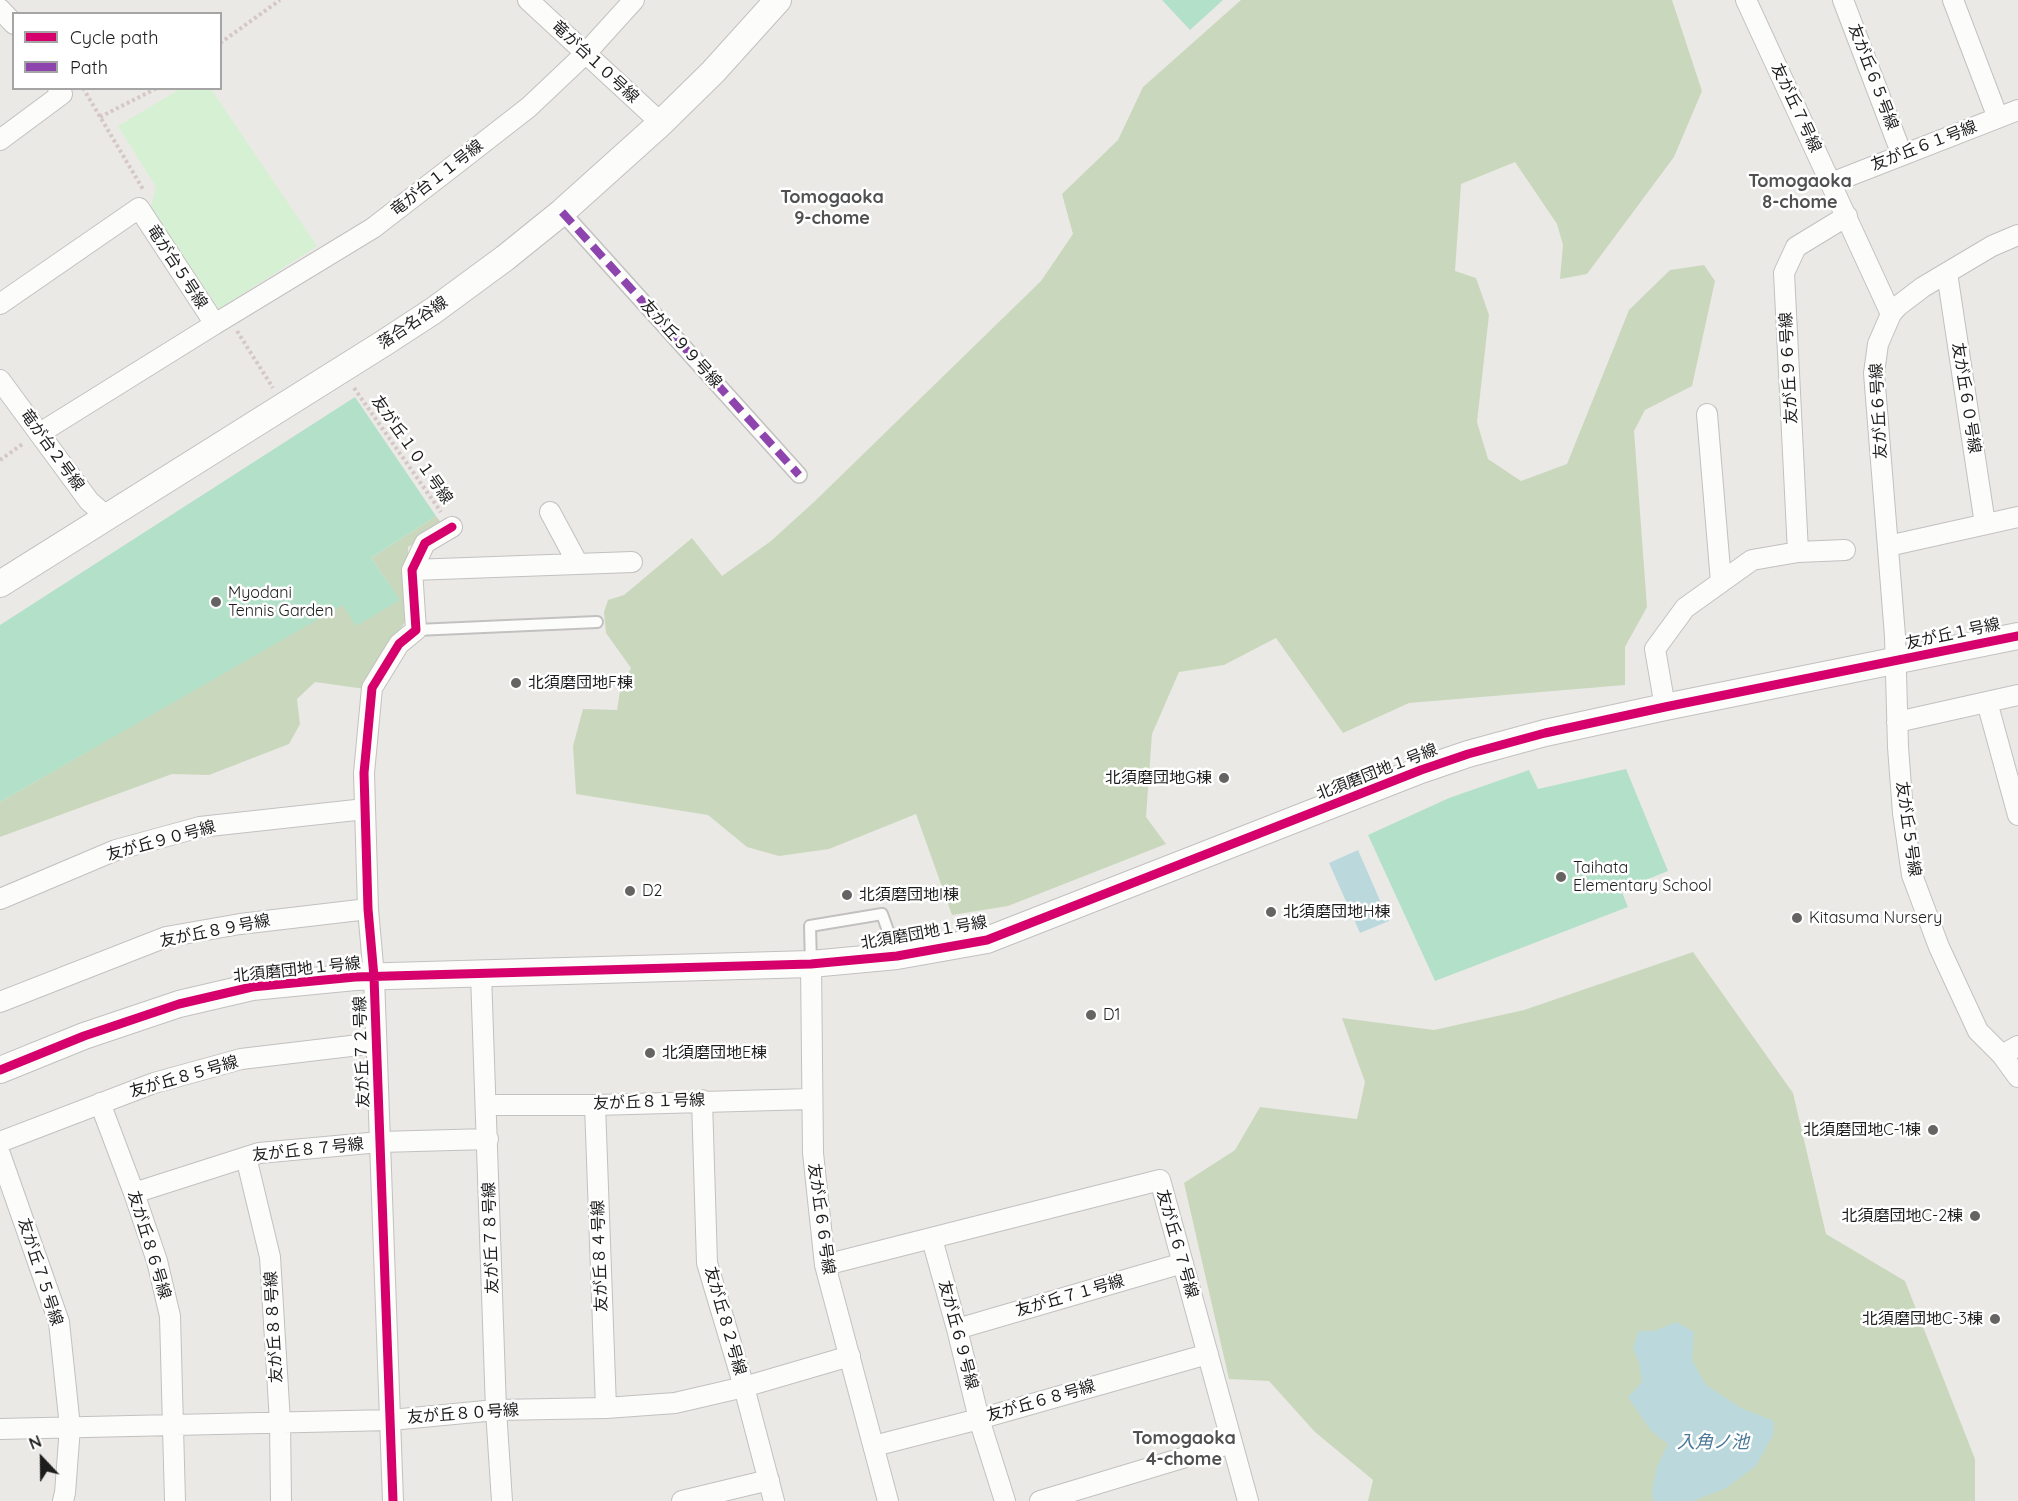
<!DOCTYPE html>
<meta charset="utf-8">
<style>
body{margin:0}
#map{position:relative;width:2018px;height:1501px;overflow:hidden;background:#ebe9e6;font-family:Quicksand,sans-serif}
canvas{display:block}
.legend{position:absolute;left:12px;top:12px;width:210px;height:78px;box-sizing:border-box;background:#fff;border:2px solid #a5a5a5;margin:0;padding:8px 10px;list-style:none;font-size:18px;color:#1d1d1d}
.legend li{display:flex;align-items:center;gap:12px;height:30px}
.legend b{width:30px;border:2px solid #a5a5a5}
.north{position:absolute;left:12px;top:1429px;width:60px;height:60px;-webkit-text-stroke:4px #fff;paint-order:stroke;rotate:338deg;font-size:16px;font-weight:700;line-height:24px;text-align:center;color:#1d1d1d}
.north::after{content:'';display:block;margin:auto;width:21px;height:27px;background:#1d1d1d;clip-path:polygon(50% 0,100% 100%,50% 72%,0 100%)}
</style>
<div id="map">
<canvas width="2018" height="1501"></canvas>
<ul class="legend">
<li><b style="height:8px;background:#d6006c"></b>Cycle path</li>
<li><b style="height:8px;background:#8e44ad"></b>Path</li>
</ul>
<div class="north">N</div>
</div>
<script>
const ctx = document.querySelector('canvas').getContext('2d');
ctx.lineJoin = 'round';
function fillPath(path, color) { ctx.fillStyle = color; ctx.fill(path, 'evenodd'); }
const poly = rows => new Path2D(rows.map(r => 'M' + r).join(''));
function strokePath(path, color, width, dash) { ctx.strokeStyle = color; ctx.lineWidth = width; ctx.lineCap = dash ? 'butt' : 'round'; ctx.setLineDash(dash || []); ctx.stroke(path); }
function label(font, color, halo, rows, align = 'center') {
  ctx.font = font + ' Quicksand,"Noto Sans JP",sans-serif'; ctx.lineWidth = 5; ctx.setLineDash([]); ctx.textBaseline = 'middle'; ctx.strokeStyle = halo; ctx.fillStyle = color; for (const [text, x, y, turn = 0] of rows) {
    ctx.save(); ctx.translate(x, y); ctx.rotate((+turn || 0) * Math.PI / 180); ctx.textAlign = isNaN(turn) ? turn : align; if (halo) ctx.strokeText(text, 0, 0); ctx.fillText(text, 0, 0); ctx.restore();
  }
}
fillPath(poly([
 [1241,0,1672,0,1702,91,1674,157,1587,274,1560,279,1563,245,1557,224,1515,162,1461,184,1455,271,1476,278,1489,315,1477,422,1488,459,1521,481,1567,464,1629,310,1670,270,1704,265,1715,281,1692,386,1645,410,1634,431,1647,607,1625,647,1625,685,1409,703,1343,733,1276,638,1224,665,1179,672,1152,734,1146,817,1166,844,1008,906,952,915,916,814,829,849,779,856,747,847,708,815,576,794,573,746,583,709,617,710,620,691,631,668,606,633,604,612,608,600,624,595,692,538,722,576,771,541,815,501,1041,281,1073,234,1062,194,1118,140,1143,87],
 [436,516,443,525,408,547,409,615,365,689,315,682,297,699,300,724,289,744,209,775,172,774,0,837,0,802,343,604,399,599,371,558],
 [1693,952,1793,1093,1826,1234,1905,1281,1975,1459,1975,1501,1368,1501,1373,1480,1315,1432,1269,1381,1229,1379,1184,1183,1235,1150,1260,1107,1357,1119,1365,1082,1342,1018,1434,1030,1524,1010]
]), '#c9d8bc');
fillPath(poly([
 [180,89,211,89,317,246,219,309,151,207,156,187,118,126]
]), '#d5f0d2');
fillPath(poly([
 [1162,0,1223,0,1190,30],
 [355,397,436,516,371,558,400,600,356,626,343,605,0,802,0,625],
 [1626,769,1668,871,1621,890,1628,907,1435,981,1368,835,1449,798,1529,770,1538,789]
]), '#b3e0c9');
fillPath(poly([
 [1358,850,1389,921,1360,933,1329,863],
 [1676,1322,1694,1332,1692,1360,1706,1385,1741,1408,1774,1421,1773,1435,1756,1466,1726,1488,1693,1501,1653,1501,1652,1491,1657,1467,1668,1444,1651,1431,1628,1397,1642,1382,1639,1362,1633,1348,1639,1331,1654,1331]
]), '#bbd9dd');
const service = poly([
 [416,630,597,622],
 [811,964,810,926,882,914,897,956]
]);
const pedestrian = poly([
 [562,212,799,475]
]);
const minor = poly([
 [528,0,661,123],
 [1746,0,1891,314],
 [1843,0,1902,155],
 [1953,0,1998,118],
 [0,9,14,24],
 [0,140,62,94,58,88],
 [1831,183,2018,110],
 [2018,235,1992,246,1923,287,1898,306,1891,314,1878,344,1874,373,1895,636,1898,747,1903,813,1912,875,1939,947,1978,1031,2002,1055,2018,1077],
 [1947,273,1985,524],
 [0,304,139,208,215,324,40,433],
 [215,324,373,228,452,167,529,107,586,53,634,0],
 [0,380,89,501,107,517],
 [1707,414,1721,582],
 [550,512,578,564],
 [1888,546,2018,517],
 [1798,552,1784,273,1796,247,1847,216],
 [412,570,632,562],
 [1987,702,2018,815],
 [1665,707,1655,649,1685,608,1752,560,1798,552,1845,550],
 [1897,722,2018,695],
 [0,899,116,850,200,827,365,809],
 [811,964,813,1153,825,1265,888,1501],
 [481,974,496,1410,502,1501],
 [0,1002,166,937,240,924,368,909],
 [2002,1055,2018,1046],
 [702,1100,707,1263,744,1387,774,1501],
 [100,1103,134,1193,157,1261,170,1316,175,1501],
 [487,1105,595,1105,811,1099],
 [595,1105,606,1408],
 [0,1142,154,1083,241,1059,376,1043],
 [0,1154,59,1322,70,1427,65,1493,63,1501],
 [246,1157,270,1257,280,1422,281,1501],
 [134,1193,259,1153,380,1142,488,1139],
 [932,1239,957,1329,979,1419,1005,1501],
 [825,1265,1160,1180,1248,1501],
 [957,1329,1183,1263],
 [0,1429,391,1420,496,1410,606,1408,675,1403,744,1387,850,1356],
 [874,1446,979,1419,1208,1354],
 [393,1501,374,977,368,909,364,773,372,688,399,644,416,630,412,570,425,543,452,527],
 [682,1501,769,1480],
 [1040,1501,1232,1443]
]);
const tertiary = poly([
 [0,584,384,343,433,311,505,258,562,212,661,123,713,72,778,0],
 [0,1070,84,1036,179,1004,252,987,355,977,811,964,897,956,987,940,1421,770,1468,754,1545,733,1665,707,2018,636]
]);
strokePath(service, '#c2c1c0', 14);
strokePath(pedestrian, '#c2c1c0', 18);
strokePath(minor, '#c2c1c0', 22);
strokePath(tertiary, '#c2c1c0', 28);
strokePath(poly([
 [220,43,280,0],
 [83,88,144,191],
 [100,117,157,88],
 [237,331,273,388],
 [354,388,441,512],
 [0,460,24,443]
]), '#d5c7c6', 4, [3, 3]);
strokePath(service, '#fcfcfb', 10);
strokePath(pedestrian, '#fcfcfb', 15);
strokePath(minor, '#fcfcfb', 20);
strokePath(tertiary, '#fcfcfb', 26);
strokePath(poly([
 [562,212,799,475]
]), '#8e44ad', 8, [15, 8]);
strokePath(poly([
 [0,1070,84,1036,179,1004,252,987,355,977,811,964,897,956,987,940,1421,770,1468,754,1545,733,1665,707,2018,636],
 [393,1501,374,977,368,909,364,773,372,688,399,644,416,630,412,570,425,543,452,527]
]), '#d6006c', 9);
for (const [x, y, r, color] of [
 [216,602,6,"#656463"],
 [516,683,6,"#656463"],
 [1224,778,6,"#656463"],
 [1561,877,6,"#656463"],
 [630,891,6,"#656463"],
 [847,895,6,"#656463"],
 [1271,912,6,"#656463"],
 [1797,918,6,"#656463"],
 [1091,1015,6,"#656463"],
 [650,1053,6,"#656463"],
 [1933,1130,6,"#656463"],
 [1975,1216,6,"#656463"],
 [1995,1319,6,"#656463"]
]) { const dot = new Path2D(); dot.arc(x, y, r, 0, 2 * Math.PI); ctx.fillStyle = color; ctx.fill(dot); strokePath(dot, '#fff', 2); }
label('16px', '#1d1d1d', '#fff', [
 ["竜が台１０号線",595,62,43],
 ["友が丘６５号線",1873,77,69],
 ["友が丘７号線",1796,108,65],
 ["友が丘６１号線",1924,146,-21],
 ["竜が台１１号線",437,178,-38],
 ["竜が台５号線",177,267,57],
 ["落合名谷線",413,323,-34],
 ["友が丘９９号線",681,344,48],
 ["友が丘９６号線",1789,368,-93],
 ["友が丘６０号線",1966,398,81],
 ["友が丘６号線",1879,411,-93],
 ["竜が台２号線",52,450,54],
 ["友が丘１０１号線",412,450,55],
 ["友が丘１号線",1953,634,-12],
 ["北須磨団地１号線",1377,772,-21],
 ["友が丘５号線",1908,829,82],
 ["友が丘９０号線",161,841,-15],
 ["友が丘８９号線",215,931,-11],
 ["北須磨団地１号線",924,933,-10],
 ["北須磨団地１号線",297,970,-6],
 ["友が丘７２号線",362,1052,-92],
 ["友が丘８５号線",184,1077,-16],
 ["友が丘８１号線",649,1102,-2],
 ["友が丘８７号線",308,1150,-6],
 ["友が丘６６号線",821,1219,82],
 ["友が丘７８号線",491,1238,-92],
 ["友が丘６７号線",1177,1244,74],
 ["友が丘８６号線",149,1245,73],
 ["友が丘８４号線",600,1256,-92],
 ["友が丘７５号線",40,1272,72],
 ["友が丘７１号線",1070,1296,-16],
 ["友が丘８２号線",725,1321,74],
 ["友が丘８８号線",274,1327,-93],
 ["友が丘６９号線",958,1335,75],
 ["友が丘６８号線",1041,1401,-16],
 ["友が丘８０号線",463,1414,-4]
]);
label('16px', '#1d1d1d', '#fff', [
 ["Myodani",228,593],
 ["Tennis Garden",228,611],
 ["北須磨団地F棟",528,683],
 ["北須磨団地G棟",1212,778,"right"],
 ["Taihata",1573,868],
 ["Elementary School",1573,886],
 ["D2",642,891],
 ["北須磨団地I棟",859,895],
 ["北須磨団地H棟",1283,912],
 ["Kitasuma Nursery",1809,918],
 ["D1",1103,1015],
 ["北須磨団地E棟",662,1053],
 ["北須磨団地C-1棟",1921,1130,"right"],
 ["北須磨団地C-2棟",1963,1216,"right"],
 ["北須磨団地C-3棟",1983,1319,"right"]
], 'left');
label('bold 18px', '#505050', '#fff', [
 ["Tomogaoka",1800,182],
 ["8-chome",1800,203],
 ["Tomogaoka",832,198],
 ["9-chome",832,219],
 ["Tomogaoka",1184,1439],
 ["4-chome",1184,1460]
]);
label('italic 18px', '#497898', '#fff', [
 ["入角ノ池",1713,1443]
]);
</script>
